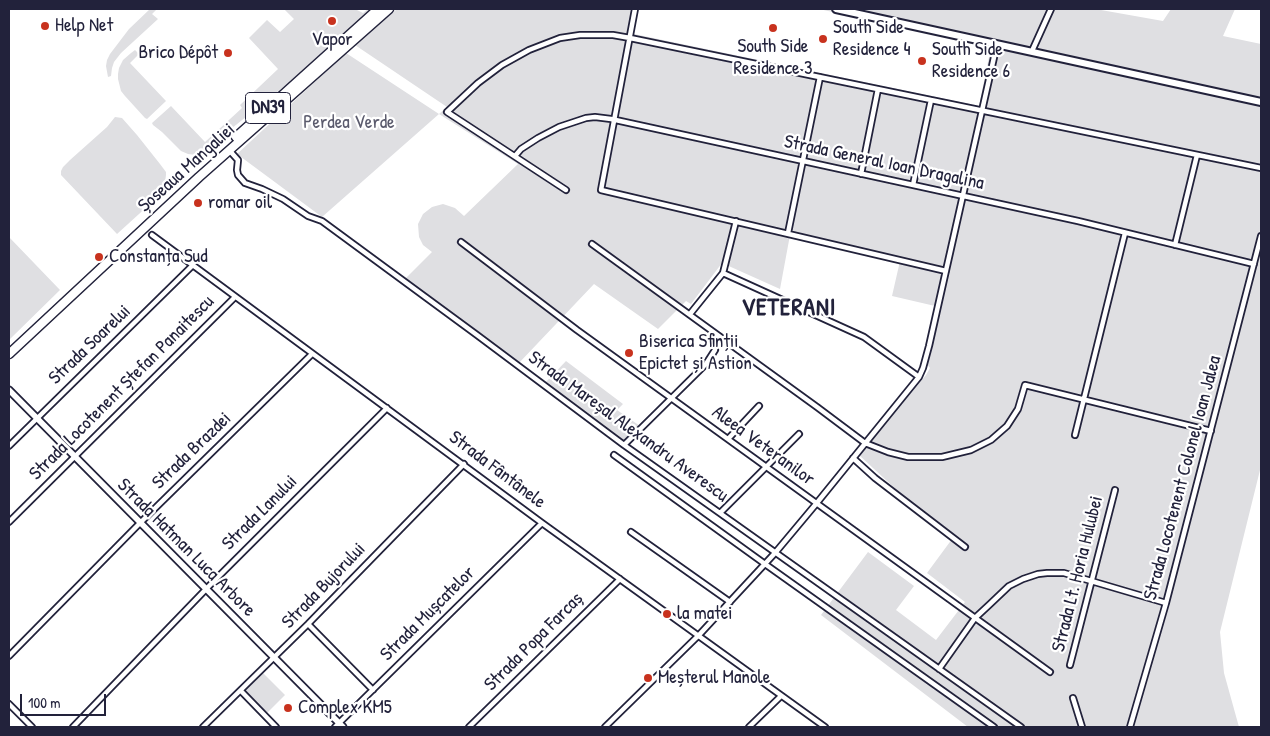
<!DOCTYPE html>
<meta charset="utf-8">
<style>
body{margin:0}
#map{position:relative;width:1270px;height:736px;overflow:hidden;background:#fff;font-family:"Patrick Hand",sans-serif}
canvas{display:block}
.frame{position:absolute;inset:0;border:10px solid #22223b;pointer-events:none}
.scale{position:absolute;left:20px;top:694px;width:86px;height:22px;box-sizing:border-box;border:2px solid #22223b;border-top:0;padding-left:6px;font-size:15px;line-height:18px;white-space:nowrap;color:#22223b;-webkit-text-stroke:4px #fff;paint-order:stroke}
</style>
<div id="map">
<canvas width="1270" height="736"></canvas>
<div class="frame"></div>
<div class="scale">100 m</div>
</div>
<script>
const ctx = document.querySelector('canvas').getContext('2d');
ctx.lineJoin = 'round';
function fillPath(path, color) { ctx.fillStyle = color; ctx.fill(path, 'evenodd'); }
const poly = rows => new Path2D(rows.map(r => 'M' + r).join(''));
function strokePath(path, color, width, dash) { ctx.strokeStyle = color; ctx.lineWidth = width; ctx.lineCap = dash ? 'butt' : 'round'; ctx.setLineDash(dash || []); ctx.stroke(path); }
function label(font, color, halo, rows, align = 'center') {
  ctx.font = font + ' "Patrick Hand",sans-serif'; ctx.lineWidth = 4.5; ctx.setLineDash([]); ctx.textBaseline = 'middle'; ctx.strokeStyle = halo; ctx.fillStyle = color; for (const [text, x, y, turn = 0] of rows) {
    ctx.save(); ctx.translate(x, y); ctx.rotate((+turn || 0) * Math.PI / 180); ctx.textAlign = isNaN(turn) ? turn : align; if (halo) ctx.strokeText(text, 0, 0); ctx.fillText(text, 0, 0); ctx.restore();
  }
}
fillPath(poly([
 [150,9,157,9,152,14,158,19,121,53,114,62,112,68,111,76,108,77,106,66,107,60,110,54,129,29],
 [284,9,355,9,363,13,368,9,371,9,287,84,201,153,196,155,188,154,181,151,162,132,153,125,152,123,171,106,205,142,242,108,240,105,278,69,249,38,267,20,280,32,294,19],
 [397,9,638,9,634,34,979,106,991,47,819,9,1101,9,1101,10,1163,21,1171,9,1235,9,1223,36,1261,44,1261,466,1220,632,1224,673,1239,727,968,727,821,615,868,552,914,586,896,610,936,640,965,602,927,573,955,535,901,494,859,455,926,375,930,368,923,359,935,306,892,296,900,261,790,235,780,289,722,263,691,304,686,301,658,329,594,284,518,364,405,279,432,252,423,245,419,237,418,224,423,214,432,207,443,204,455,208,464,216,518,164,439,114,322,217,237,154,346,53,439,114,447,107,355,45],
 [135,50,139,54,130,63,166,101,147,119,145,118,125,96,121,91,118,79,118,74,119,68,123,60,131,53],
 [115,117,122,118,137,135,160,164,166,172,166,175,165,182,161,191,150,204,117,234,61,175,61,171,63,167,70,160,107,127],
 [9,237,60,290,9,340],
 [566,361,623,404,617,410,640,426,624,441,545,383],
 [263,673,285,695,267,713,245,691]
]), '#dfdfe2');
const minor = poly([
 [635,9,601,190,946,271],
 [1032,51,1051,9],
 [229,150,238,160,237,170,238,175,245,183,262,189,283,199,308,216,322,221,477,335,624,445,1021,727],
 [515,156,521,149,538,138,559,127,586,118,595,117,611,119,1078,221,1254,264],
 [861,174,878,89],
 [913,185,931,100],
 [566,190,447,112,478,83,502,65,529,50,560,38,580,35,613,35,630,38,1261,168],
 [788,233,820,77],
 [152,235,542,523,825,727],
 [461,242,577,330,1050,672],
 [592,244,817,407,865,443,888,452,908,457,942,457,971,450,991,440,1007,426,1018,409,1025,385,1211,431],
 [1175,245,1197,155],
 [723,273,864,337,919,377],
 [690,314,723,273,736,221],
 [1075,435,1125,233],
 [728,439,759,406],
 [624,445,706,364,715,350],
 [9,446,193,265],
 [614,455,765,564,994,727],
 [853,458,875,478,965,547],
 [720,513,799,434],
 [9,522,235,297],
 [631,532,730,602],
 [308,624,373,690],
 [9,656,140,523,312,354],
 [1070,665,1115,490],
 [939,669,975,618,989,605,1009,586,1023,579,1038,574,1047,573,1064,573,1166,603],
 [241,691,276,727],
 [1073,698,1082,727],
 [9,704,32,727],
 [73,727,210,585,387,408],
 [203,727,308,624,464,464],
 [335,727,542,523],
 [469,727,620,579],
 [605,727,699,635,775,553,816,504,919,377,923,368,929,346,997,44],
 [749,727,781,696],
 [1130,727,1166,603,1261,236]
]);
const tertiary = poly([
 [9,390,343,727]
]);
const secondary = poly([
 [836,9,1261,102]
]);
const primary = poly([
 [236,137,378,9],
 [9,354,199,177,389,9]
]);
strokePath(minor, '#22223b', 8);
strokePath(tertiary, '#22223b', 9);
strokePath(secondary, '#22223b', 10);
strokePath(primary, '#22223b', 11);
strokePath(minor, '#fff', 4.5);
strokePath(tertiary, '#fff', 5.5);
strokePath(secondary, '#fff', 6);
strokePath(primary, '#fff', 8);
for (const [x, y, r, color] of [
 [332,21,5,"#c8321e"],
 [45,26,5,"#c8321e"],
 [773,28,5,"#c8321e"],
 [823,39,5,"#c8321e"],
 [228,53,5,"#c8321e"],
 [922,61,5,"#c8321e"],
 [198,203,5,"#c8321e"],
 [99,257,5,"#c8321e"],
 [629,353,5,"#c8321e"],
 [667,614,5,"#c8321e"],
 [648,678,5,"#c8321e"],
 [288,708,5,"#c8321e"]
]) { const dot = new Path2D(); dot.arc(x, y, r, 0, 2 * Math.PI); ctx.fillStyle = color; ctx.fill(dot); strokePath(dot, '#fff', 2); }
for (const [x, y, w] of [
 [268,108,45]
]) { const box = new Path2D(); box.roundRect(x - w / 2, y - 15.5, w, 31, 4); ctx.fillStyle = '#fff'; ctx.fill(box); strokePath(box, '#22223b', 1); }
label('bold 18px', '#22223b', null, [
 ["DN39",268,108]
]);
label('19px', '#22223b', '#fff', [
 ["Help Net",55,26],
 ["South Side",833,28],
 ["Residence 4",833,50],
 ["Vapor",332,40,"center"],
 ["South Side",773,47,"center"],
 ["Residence 3",773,69,"center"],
 ["South Side",932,50],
 ["Residence 6",932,72],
 ["Brico Dépôt",218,53,"right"],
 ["romar oil",208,203],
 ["Constanța Sud",109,257],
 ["Biserica Sfinții",639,342],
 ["Epictet și Astion",639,364],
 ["la matei",677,614],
 ["Meșterul Manole",658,678],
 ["Complex KM5",298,708]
], 'left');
label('19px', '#5b5b6d', '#fff', [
 ["Perdea Verde",349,123]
]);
label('19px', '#22223b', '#fff', [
 ["Strada General Ioan Dragalina",884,163,12],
 ["Șoseaua Mangaliei",187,168,-42],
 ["Strada Soarelui",90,345,-44],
 ["Strada Locotenent Ștefan Panaitescu",122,388,-45],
 ["Strada Mareșal Alexandru Averescu",628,427,36],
 ["Aleea Veteranilor",763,446,36],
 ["Strada Brazdei",192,451,-44],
 ["Strada Fântânele",497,470,37],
 ["Strada Locotenent Colonel Ioan Jalea",1183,478,-75],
 ["Strada Lanului",260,513,-45],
 ["Strada Hatman Luca Arbore",186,548,45],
 ["Strada Lt. Horia Hulubei",1078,574,-76],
 ["Strada Bujorului",324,586,-46],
 ["Strada Mușcatelor",428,614,-45],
 ["Strada Popa Farcaș",534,642,-45]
]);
ctx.letterSpacing = '1px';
label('bold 24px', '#22223b', '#fff', [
 ["VETERANI",789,309]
]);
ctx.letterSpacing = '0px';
</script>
